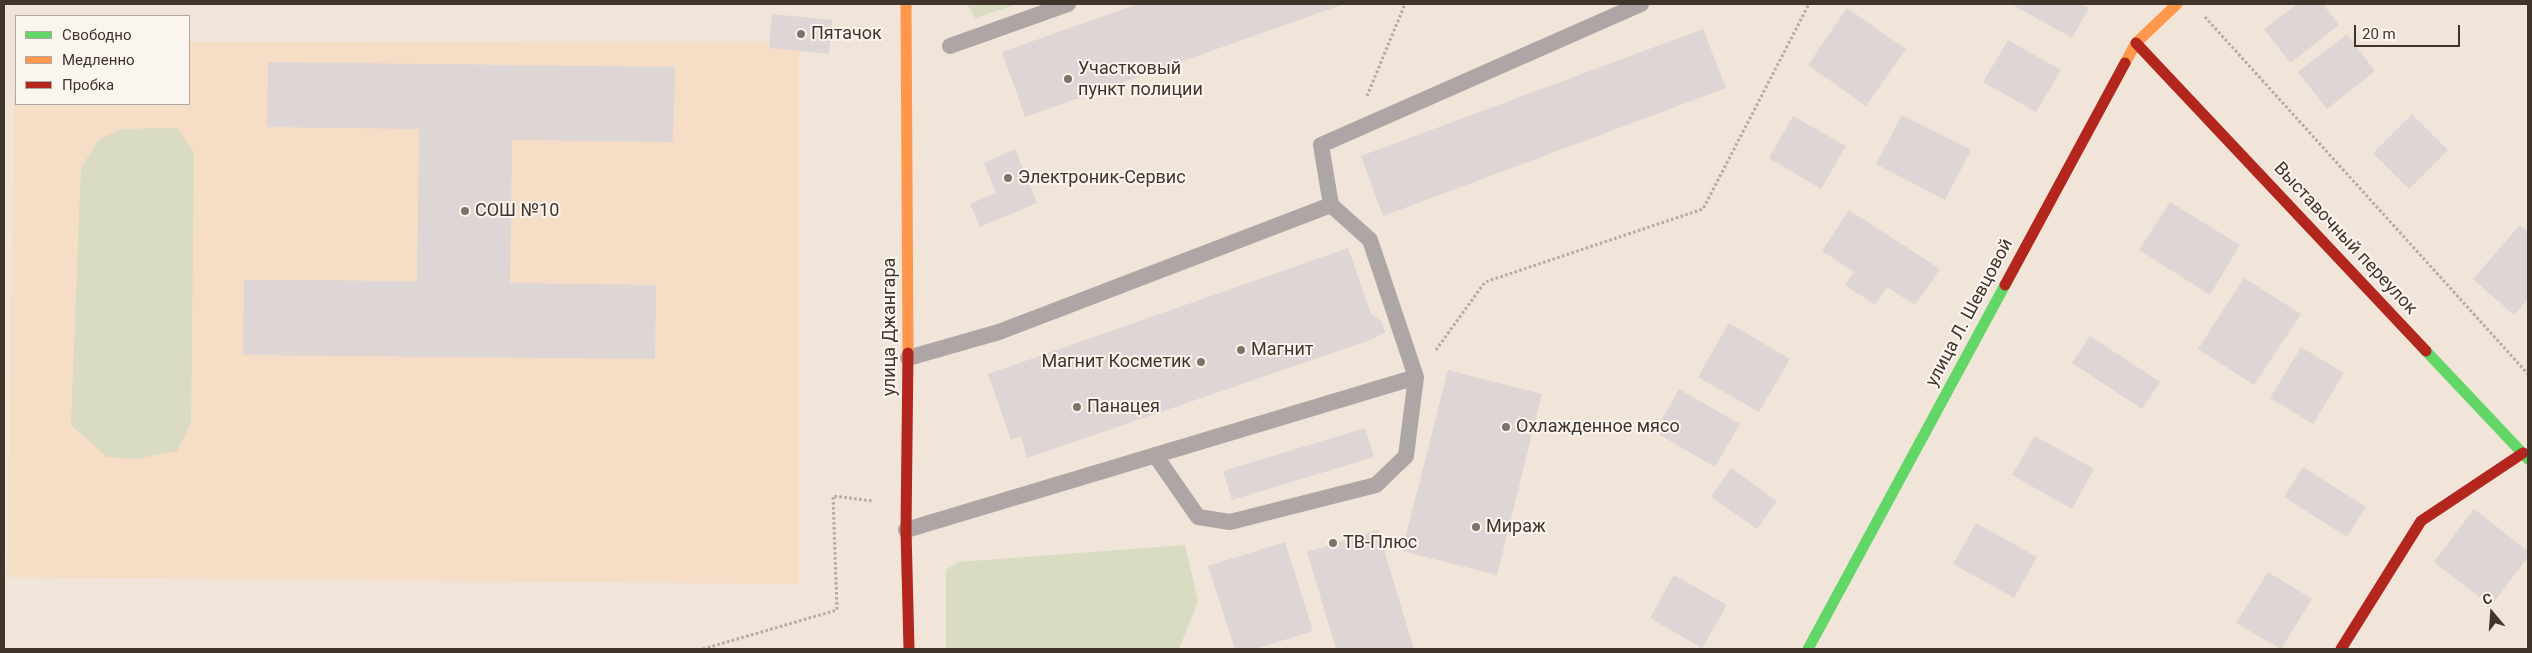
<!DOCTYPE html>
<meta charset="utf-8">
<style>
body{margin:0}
#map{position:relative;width:2532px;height:653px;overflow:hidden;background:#f1e5d9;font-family:Roboto,sans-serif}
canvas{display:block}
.frame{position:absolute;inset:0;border:5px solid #40352a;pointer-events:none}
.legend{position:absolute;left:15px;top:15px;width:175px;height:90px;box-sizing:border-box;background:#fbf5f0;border:1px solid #b0a8a1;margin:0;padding:6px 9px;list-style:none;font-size:15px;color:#40352a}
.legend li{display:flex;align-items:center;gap:10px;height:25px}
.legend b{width:25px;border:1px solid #b0a8a1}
.north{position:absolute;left:2467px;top:588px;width:50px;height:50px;-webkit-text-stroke:4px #fbf5f0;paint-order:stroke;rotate:342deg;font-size:14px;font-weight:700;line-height:20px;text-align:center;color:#40352a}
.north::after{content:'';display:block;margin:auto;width:18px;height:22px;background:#40352a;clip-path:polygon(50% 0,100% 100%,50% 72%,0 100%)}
.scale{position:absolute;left:2354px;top:25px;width:106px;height:22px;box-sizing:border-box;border:2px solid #40352a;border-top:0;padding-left:6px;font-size:15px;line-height:18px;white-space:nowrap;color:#40352a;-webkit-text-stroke:4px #fbf5f0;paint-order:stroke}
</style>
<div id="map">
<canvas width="2532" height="653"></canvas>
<div class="frame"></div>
<ul class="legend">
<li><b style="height:6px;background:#63d668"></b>Свободно</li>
<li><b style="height:6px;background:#ff974d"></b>Медленно</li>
<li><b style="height:6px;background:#b3261e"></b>Пробка</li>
</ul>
<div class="north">С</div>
<div class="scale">20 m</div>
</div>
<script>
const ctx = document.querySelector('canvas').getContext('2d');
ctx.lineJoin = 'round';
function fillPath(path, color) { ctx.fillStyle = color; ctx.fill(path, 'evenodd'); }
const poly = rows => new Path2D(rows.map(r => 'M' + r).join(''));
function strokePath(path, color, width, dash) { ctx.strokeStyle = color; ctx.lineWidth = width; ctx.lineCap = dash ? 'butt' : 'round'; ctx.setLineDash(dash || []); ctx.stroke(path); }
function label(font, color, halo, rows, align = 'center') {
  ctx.font = font + ' Roboto,sans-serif'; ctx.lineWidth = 4; ctx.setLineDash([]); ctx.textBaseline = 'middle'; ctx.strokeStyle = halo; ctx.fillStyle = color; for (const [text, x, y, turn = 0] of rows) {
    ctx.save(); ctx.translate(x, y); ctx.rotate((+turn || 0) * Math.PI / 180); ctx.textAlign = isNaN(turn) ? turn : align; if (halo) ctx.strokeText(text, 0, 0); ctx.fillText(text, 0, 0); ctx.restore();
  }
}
fillPath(poly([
 [15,42,16,104,189,104,189,42,799,43,799,584,7,577]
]), '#f5ddc6');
fillPath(poly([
 [967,4,1017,4,975,18],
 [177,128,194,152,191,423,177,451,136,459,107,457,71,425,81,168,99,139,121,129],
 [1185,545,1198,601,1179,649,946,649,946,570,958,562]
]), '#d9dbc3');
fillPath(poly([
 [1138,4,1344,4,1025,117,1002,52],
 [2011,4,2081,4,2089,8,2072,38],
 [2297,4,2323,4,2339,25,2290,63,2264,29],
 [1847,8,1906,49,1866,106,1808,65],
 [772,14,832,20,829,54,769,48],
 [1703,29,1726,88,1383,216,1361,156],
 [2347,34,2375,71,2327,109,2298,72],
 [2008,40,2061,70,2036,112,1983,82],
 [268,62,675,67,673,142,512,140,510,283,656,285,655,359,243,355,244,280,417,281,419,129,267,127],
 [2412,114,2448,150,2409,189,2373,153],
 [1902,115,1971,150,1945,200,1876,164],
 [1793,116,1846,146,1821,189,1769,158],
 [1015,149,1037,203,980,227,970,204,996,193,984,163],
 [2170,202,2240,245,2210,295,2139,250],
 [1849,210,1940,269,1915,305,1887,287,1875,305,1845,285,1854,272,1822,251],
 [2520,225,2528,232,2528,299,2514,315,2473,279],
 [1348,248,1371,314,1382,322,1385,332,1373,339,1027,458,1021,436,1011,440,988,374],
 [2244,278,2301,314,2254,385,2198,349],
 [1729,323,1790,359,1759,412,1698,377],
 [2090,336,2160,382,2142,409,2072,363],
 [2301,347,2344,373,2313,424,2270,398],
 [1448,370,1542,394,1497,575,1402,551],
 [1679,389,1740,424,1715,467,1655,432],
 [1365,428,1374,457,1232,500,1223,471],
 [2035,436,2094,469,2072,509,2012,475],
 [2303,467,2366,507,2347,537,2284,497],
 [1731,468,1777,501,1757,529,1711,497],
 [2474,509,2528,551,2528,557,2491,606,2434,562],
 [1976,523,2037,557,2014,598,1953,564],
 [1378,530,1414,649,1336,649,1307,552],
 [1285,542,1313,631,1255,649,1235,649,1208,566],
 [2268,572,2312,599,2281,649,2236,623],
 [1674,575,1727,605,1702,648,1650,618]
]), '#ded5d5');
strokePath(poly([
 [2205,17,2528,374],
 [1367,96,1405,4],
 [1436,350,1485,282,1703,209,1809,4],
 [703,649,837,610,833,496,873,501]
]), '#b0a9a4', 3, [2.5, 2.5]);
strokePath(poly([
 [950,46,1068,4],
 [1331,205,1321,145,1641,4],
 [908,358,999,332,1331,205,1370,240,1416,377,1406,456,1376,485,1230,522,1198,517,1155,455],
 [906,530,1416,377]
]), '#ada6a4', 16);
strokePath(poly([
 [2426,351,2528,459],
 [1808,649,2005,285]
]), '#63d668', 11);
strokePath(poly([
 [906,4,908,353],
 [2125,63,2136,43,2177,4]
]), '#ff974d', 11);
strokePath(poly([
 [2136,43,2426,351],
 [2005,285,2125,63],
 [908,353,906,530,909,649],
 [2341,649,2421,521,2523,453]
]), '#b3261e', 11);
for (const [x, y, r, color] of [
 [801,34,5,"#7e7367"],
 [1068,79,5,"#7e7367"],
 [1008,178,5,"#7e7367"],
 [465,211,5,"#7e7367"],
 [1241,350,5,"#7e7367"],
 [1201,362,5,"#7e7367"],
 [1077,407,5,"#7e7367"],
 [1506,427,5,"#7e7367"],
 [1476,527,5,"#7e7367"],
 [1333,543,5,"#7e7367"]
]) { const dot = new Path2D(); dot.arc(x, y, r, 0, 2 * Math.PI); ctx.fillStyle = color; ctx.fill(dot); strokePath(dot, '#fbf5f0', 2); }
label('18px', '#40352a', '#fbf5f0', [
 ["Пятачок",811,34],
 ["Участковый",1078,69],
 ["пункт полиции",1078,90],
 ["Электроник-Сервис",1018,178],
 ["СОШ №10",475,211],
 ["Магнит",1251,350],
 ["Магнит Косметик",1191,362,"right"],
 ["Панацея",1087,407],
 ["Охлажденное мясо",1516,427],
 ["Мираж",1486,527],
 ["ТВ-Плюс",1343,543]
], 'left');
label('18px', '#40352a', '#fbf5f0', [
 ["Выставочный переулок",2345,239,47],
 ["улица Л. Шевцовой",1970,313,-62],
 ["улица Джангара",890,327,-90]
]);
</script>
